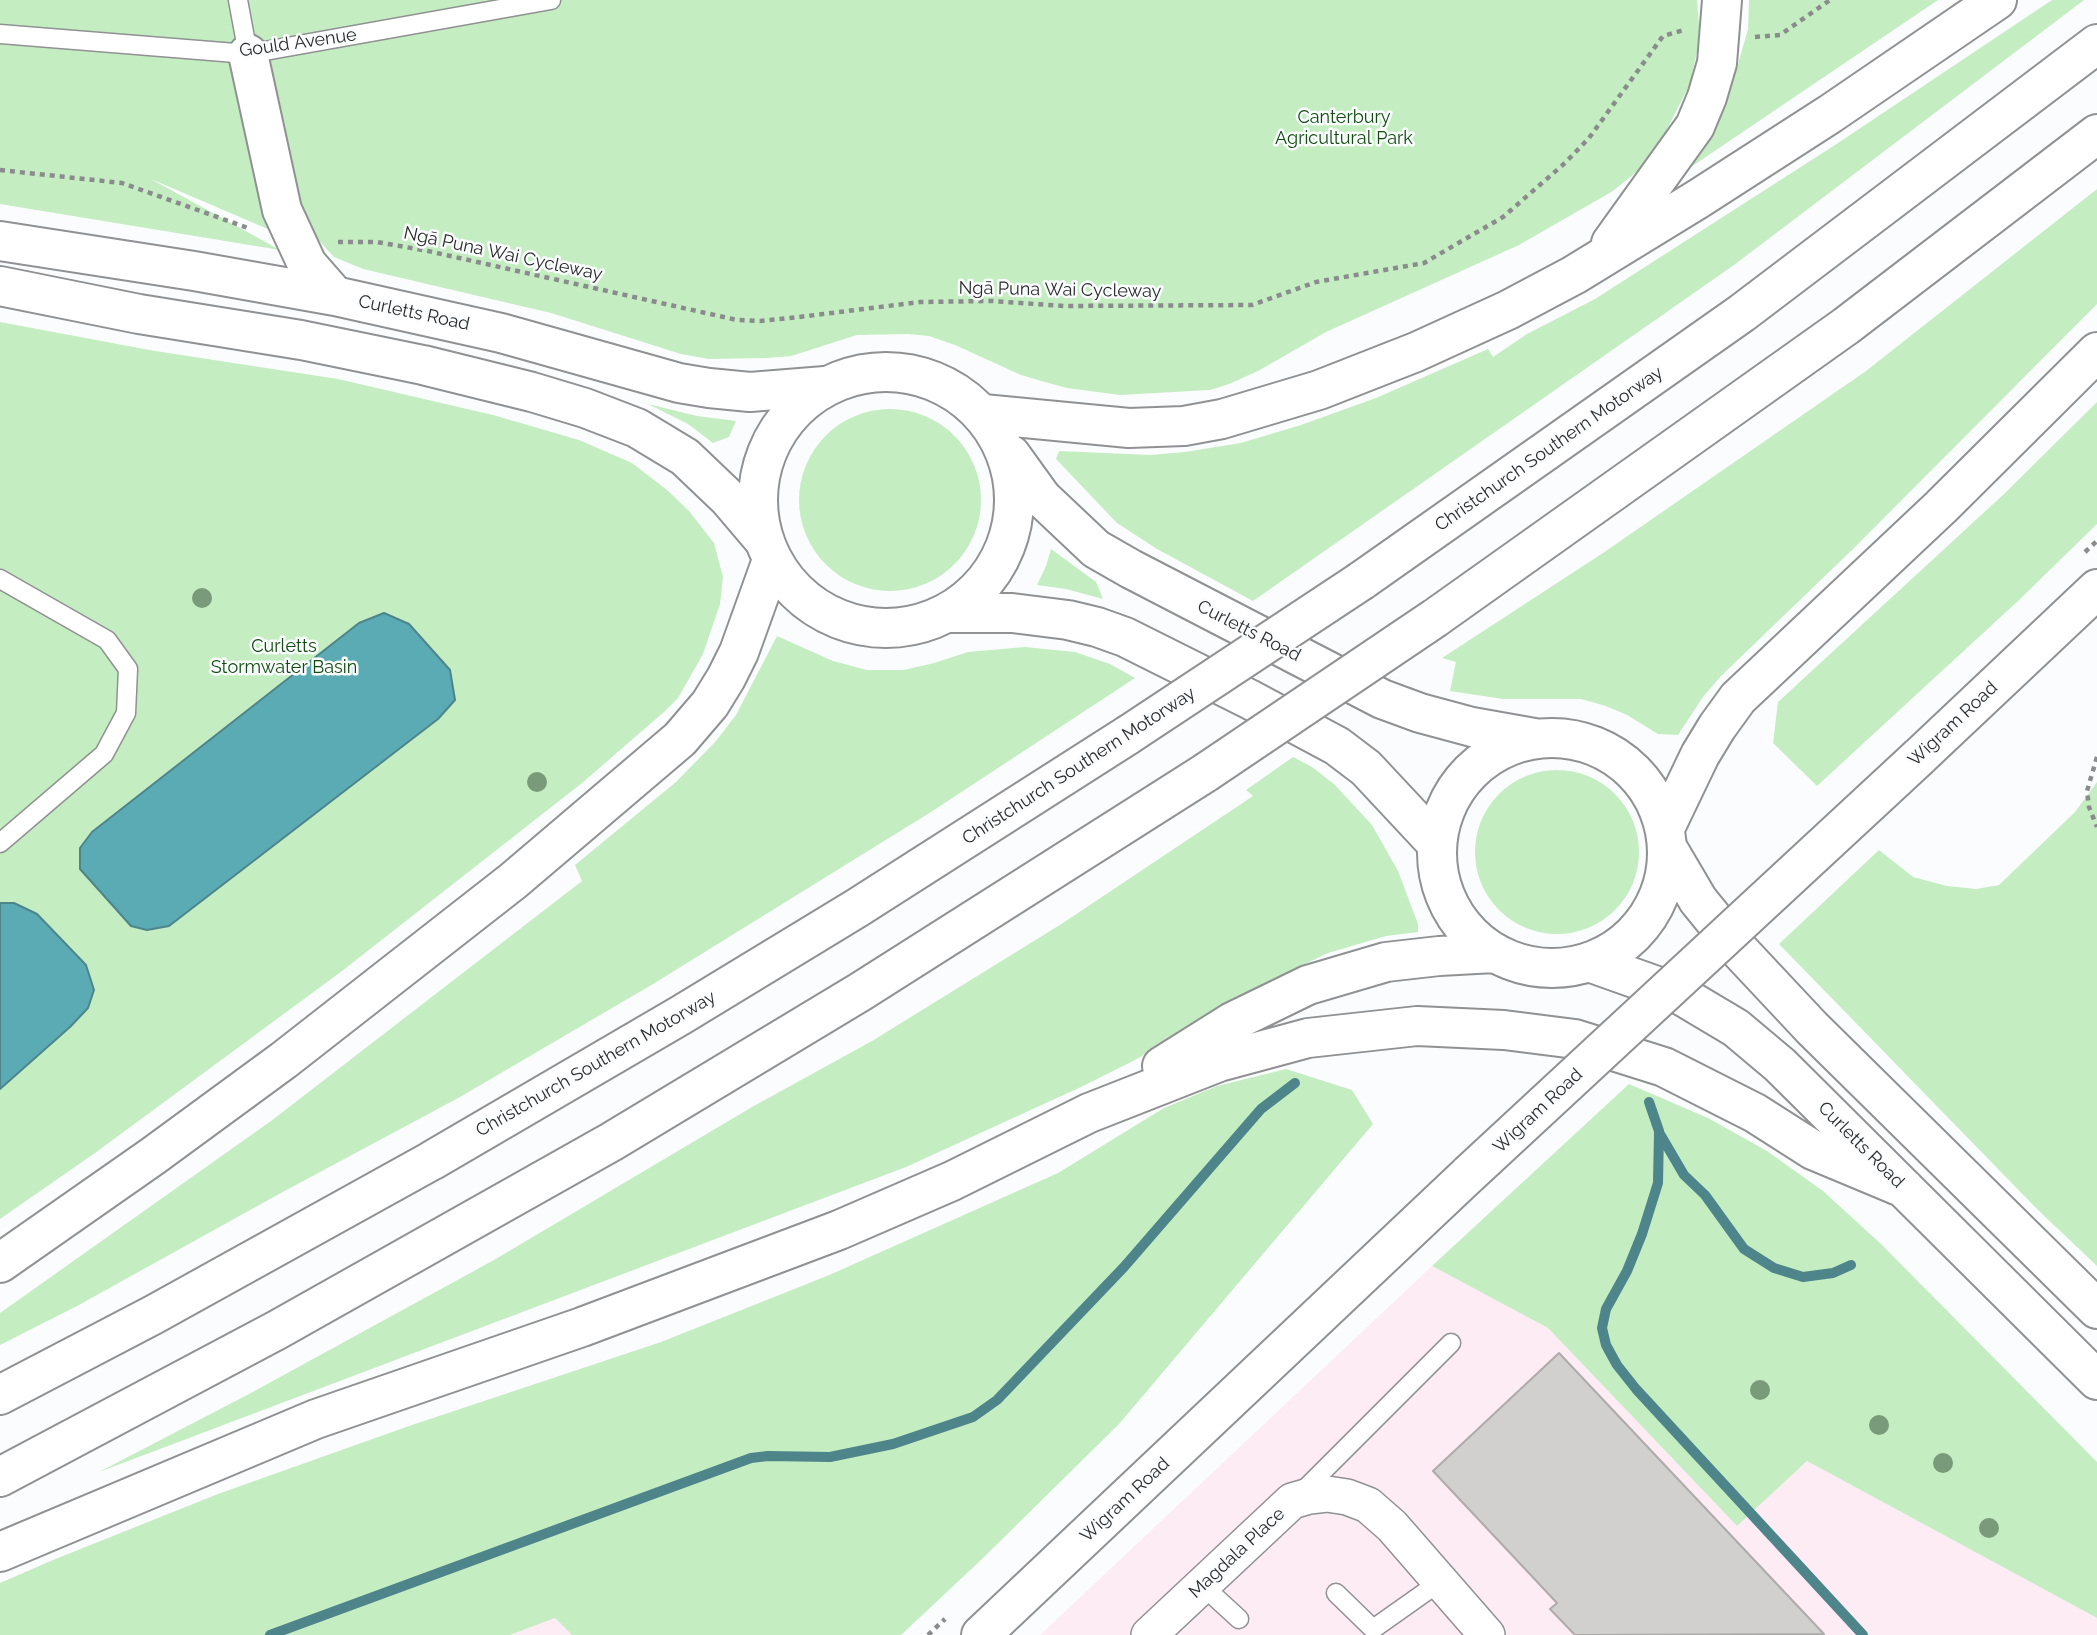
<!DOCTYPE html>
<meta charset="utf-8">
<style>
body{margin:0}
canvas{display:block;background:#fafcfd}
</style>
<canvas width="2097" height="1635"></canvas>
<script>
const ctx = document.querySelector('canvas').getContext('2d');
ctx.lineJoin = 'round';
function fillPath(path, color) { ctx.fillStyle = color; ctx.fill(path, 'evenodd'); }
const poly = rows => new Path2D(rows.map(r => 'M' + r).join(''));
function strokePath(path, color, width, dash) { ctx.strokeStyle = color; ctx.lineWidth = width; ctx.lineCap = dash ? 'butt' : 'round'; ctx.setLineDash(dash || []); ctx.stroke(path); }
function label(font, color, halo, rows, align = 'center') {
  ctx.font = font + ' Raleway,sans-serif'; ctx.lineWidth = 5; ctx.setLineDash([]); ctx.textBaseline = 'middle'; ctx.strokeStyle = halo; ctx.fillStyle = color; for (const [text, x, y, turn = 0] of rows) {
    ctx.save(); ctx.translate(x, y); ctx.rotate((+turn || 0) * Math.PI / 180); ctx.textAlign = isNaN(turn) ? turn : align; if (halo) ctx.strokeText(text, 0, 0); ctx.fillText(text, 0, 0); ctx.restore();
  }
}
fillPath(poly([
 [1432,1266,1548,1328,1737,1526,1807,1461,2097,1618,2097,1635,1040,1635],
 [555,1618,572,1635,510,1635]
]), '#feecf5');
fillPath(poly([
 [0,0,1697,0,1700,38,1690,84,1661,141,1640,169,1613,191,1519,245,1326,332,1258,371,1229,384,1210,390,1120,395,1067,388,1045,382,1021,375,955,345,929,336,908,334,857,335,791,356,767,358,709,359,681,354,551,313,363,269,334,257,311,232,270,230,151,179,280,250,0,204],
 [1749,0,1938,0,1688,169,1698,155,1715,124,1737,68,1748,29],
 [2052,0,2084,0,1734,265,1253,601,1157,549,1117,523,1056,459,1059,451,1150,455,1185,452,1241,443,1301,425,1376,398,1488,349,1493,357,1527,334,1595,299,1835,145],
 [2097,189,2097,304,1854,548,1721,676,1703,697,1678,735,1658,734,1627,715,1606,706,1581,699,1503,699,1450,691,1456,662,1442,658,1603,553,1866,371],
 [0,322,155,351,338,379,493,415,579,440,632,463,667,490,689,511,714,543,723,577,720,604,703,654,678,698,664,712,582,783,342,971,95,1153,0,1219],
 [2097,402,2097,524,2018,601,1817,786,1773,743,1778,702,2004,494],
 [648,404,697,416,736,421,729,437,713,443,688,424],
 '799 500a91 91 0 1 1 182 0a91 91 0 1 1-182 0Z',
 [1051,549,1096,582,1103,599,1066,589,1037,585,1046,566],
 [777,636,833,661,867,670,904,670,934,663,968,652,1025,647,1075,652,1110,664,1135,678,931,812,653,984,460,1097,279,1194,77,1306,0,1345,0,1313,271,1121,582,881,575,865,676,782,716,741,736,715],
 [1293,757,1312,767,1334,784,1372,825,1398,871,1418,924,1418,932,1386,936,1328,953,1290,971,1135,1060,1081,1087,906,1167,99,1472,249,1394,494,1260,752,1107,872,1041,1063,923,1253,796,1246,790],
 '1475 852a82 82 0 1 1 164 0a82 82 0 1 1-164 0Z',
 [2097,782,2097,1266,2037,1209,1779,944,1879,850,1913,877,1947,886,1976,889,1999,885,2075,812],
 [1286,1069,1352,1090,1373,1124,1119,1424,982,1559,901,1635,572,1635,555,1618,510,1635,0,1635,0,1583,53,1560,218,1494,409,1426,661,1342,827,1276,1058,1173,1164,1108,1217,1086],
 [1629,1084,1708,1118,1767,1151,1823,1191,1881,1244,2097,1462,2097,1618,1807,1461,1737,1526,1548,1328,1432,1266]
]), '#c5edc2');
const water = poly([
 [384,613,409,624,450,670,455,700,438,719,169,926,147,930,131,926,80,869,80,848,92,832,359,623,384,613],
 [0,903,14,903,37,914,86,965,94,990,88,1008,70,1027,0,1089,0,903]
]);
fillPath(water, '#5babb4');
strokePath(water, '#4d858b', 2);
strokePath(poly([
 [1649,1102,1659,1131,1658,1183,1642,1234,1627,1271,1606,1309,1602,1328,1606,1345,1617,1365,1636,1389,1863,1635],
 [1660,1134,1684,1175,1705,1195,1744,1249,1774,1268,1803,1277,1833,1273,1851,1265],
 [270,1635,751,1458,768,1456,830,1457,893,1444,973,1417,997,1400,1124,1267,1261,1109,1295,1083]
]), '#4d858b', 10);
const building = poly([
 [1559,1353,1824,1634,1575,1635,1550,1609,1557,1603,1433,1471,1559,1353]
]);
fillPath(building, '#d2d0cf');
strokePath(building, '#aeabab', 2);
const lane = poly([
 [238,0,248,54],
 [0,34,248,54,551,0],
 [0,579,107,640,128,669,126,713,104,754,0,843],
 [1300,1494,1451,1343],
 [1202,1585,1239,1619],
 [1336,1593,1373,1629,1441,1581]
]);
const street = poly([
 [1149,1635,1292,1501,1309,1496,1327,1494,1347,1497,1368,1505,1392,1526,1487,1635]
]);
const secondary = poly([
 [1919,757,2097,589],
 [981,1635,1469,1174]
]);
const primary = poly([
 [248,54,282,210,307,264,335,296],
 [0,241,194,271,335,296,501,333,679,383,709,388,750,392,825,386],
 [0,286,139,314,301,340,423,365,532,392,585,408,637,428,685,457,728,498,762,538]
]);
const highway = poly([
 [1611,243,1695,126,1707,97,1717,63,1722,0],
 '758 500a128 128 0 1 1 256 0a128 128 0 1 1-256 0Z',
 [983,414,1129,428,1184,426,1222,419,1319,390,1416,352,1508,310,1574,275,1698,199,1830,114,1997,0],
 [1011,455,1042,498,1096,549,1131,569,1382,699,1420,713,1472,727,1534,738],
 [1361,581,1742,313,2097,44],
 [947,613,1012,613,1068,620,1097,627,1125,637,1249,699,1337,746,1366,768,1437,844],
 [1435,618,1846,326,2097,134],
 '1437 853a115 115 0 1 1 230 0a115 115 0 1 1-230 0Z',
 [1665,828,1700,755,1717,727,1738,698,1941,507,2097,352],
 [1668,849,1698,900,1737,948,1812,1028,2097,1309],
 [1589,962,1679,994,1736,1028,1780,1065,2097,1380],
 [1162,1066,1232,1022,1308,985,1386,962,1439,956,1495,953],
 [0,1263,153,1156,284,1060,513,881,680,739,710,704,726,678,739,652,772,560],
 [0,1395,153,1315,431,1161,681,1015,857,908,1128,735],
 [0,1477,277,1330,611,1142,860,992,1205,773],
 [0,1552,316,1419,582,1327,839,1230,952,1181,1089,1113,1219,1062,1308,1038,1417,1026,1504,1030,1575,1039,1664,1067,1755,1113,1813,1150,1904,1188]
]);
strokePath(lane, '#909193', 21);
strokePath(street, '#909193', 38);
strokePath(secondary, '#909193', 42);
strokePath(primary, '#909193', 42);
strokePath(highway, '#909193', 42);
strokePath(poly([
 [1755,37,1780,35,1830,0],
 [0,170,122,183,248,228],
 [338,242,377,242,428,251,737,320,760,321,799,317,920,302,992,301,1064,306,1252,305,1316,282,1424,263,1503,217,1565,163,1589,138,1663,36,1684,30],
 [2085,552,2097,541],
 [2097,757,2087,791,2089,807,2097,827],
 [928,1635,945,1619]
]), '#8a8b8c', 4.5, [5, 5]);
strokePath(lane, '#fff', 18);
strokePath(street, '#fff', 35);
strokePath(secondary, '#fff', 38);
strokePath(primary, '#fff', 38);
strokePath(highway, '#fff', 38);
const secondaryBridge = poly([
 [1469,1174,1919,757]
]);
const highwayBridge = poly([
 [1128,735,1361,581],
 [1205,773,1435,618]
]);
strokePath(secondaryBridge, '#909193', 42, []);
strokePath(highwayBridge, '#909193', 42, []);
strokePath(secondaryBridge, '#fff', 38);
strokePath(highwayBridge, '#fff', 38);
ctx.fillStyle = '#799b7a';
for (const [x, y] of [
 [202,598],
 [537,782],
 [1760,1390],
 [1879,1425],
 [1943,1463],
 [1989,1528]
]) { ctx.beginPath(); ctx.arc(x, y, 10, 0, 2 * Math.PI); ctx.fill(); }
label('18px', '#2b2b2c', '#fafcfd', [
 ["Gould Avenue",298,43,-8],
 ["Ngā Puna Wai Cycleway",503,254,12],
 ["Ngā Puna Wai Cycleway",1060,290,1],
 ["Curletts Road",414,313,12],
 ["Christchurch Southern Motorway",1549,449,-35],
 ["Curletts Road",1249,631,27],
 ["Wigram Road",1953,724,-43],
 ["Christchurch Southern Motorway",1079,766,-33],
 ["Christchurch Southern Motorway",596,1064,-30],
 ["Wigram Road",1538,1111,-43],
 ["Curletts Road",1861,1145,45],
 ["Wigram Road",1125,1500,-43],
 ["Magdala Place",1237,1553,-43]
]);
label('18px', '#104c0f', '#fafcfd', [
 ["Canterbury",1344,118],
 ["Agricultural Park",1344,139],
 ["Curletts",284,647],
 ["Stormwater Basin",284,668]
]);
</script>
